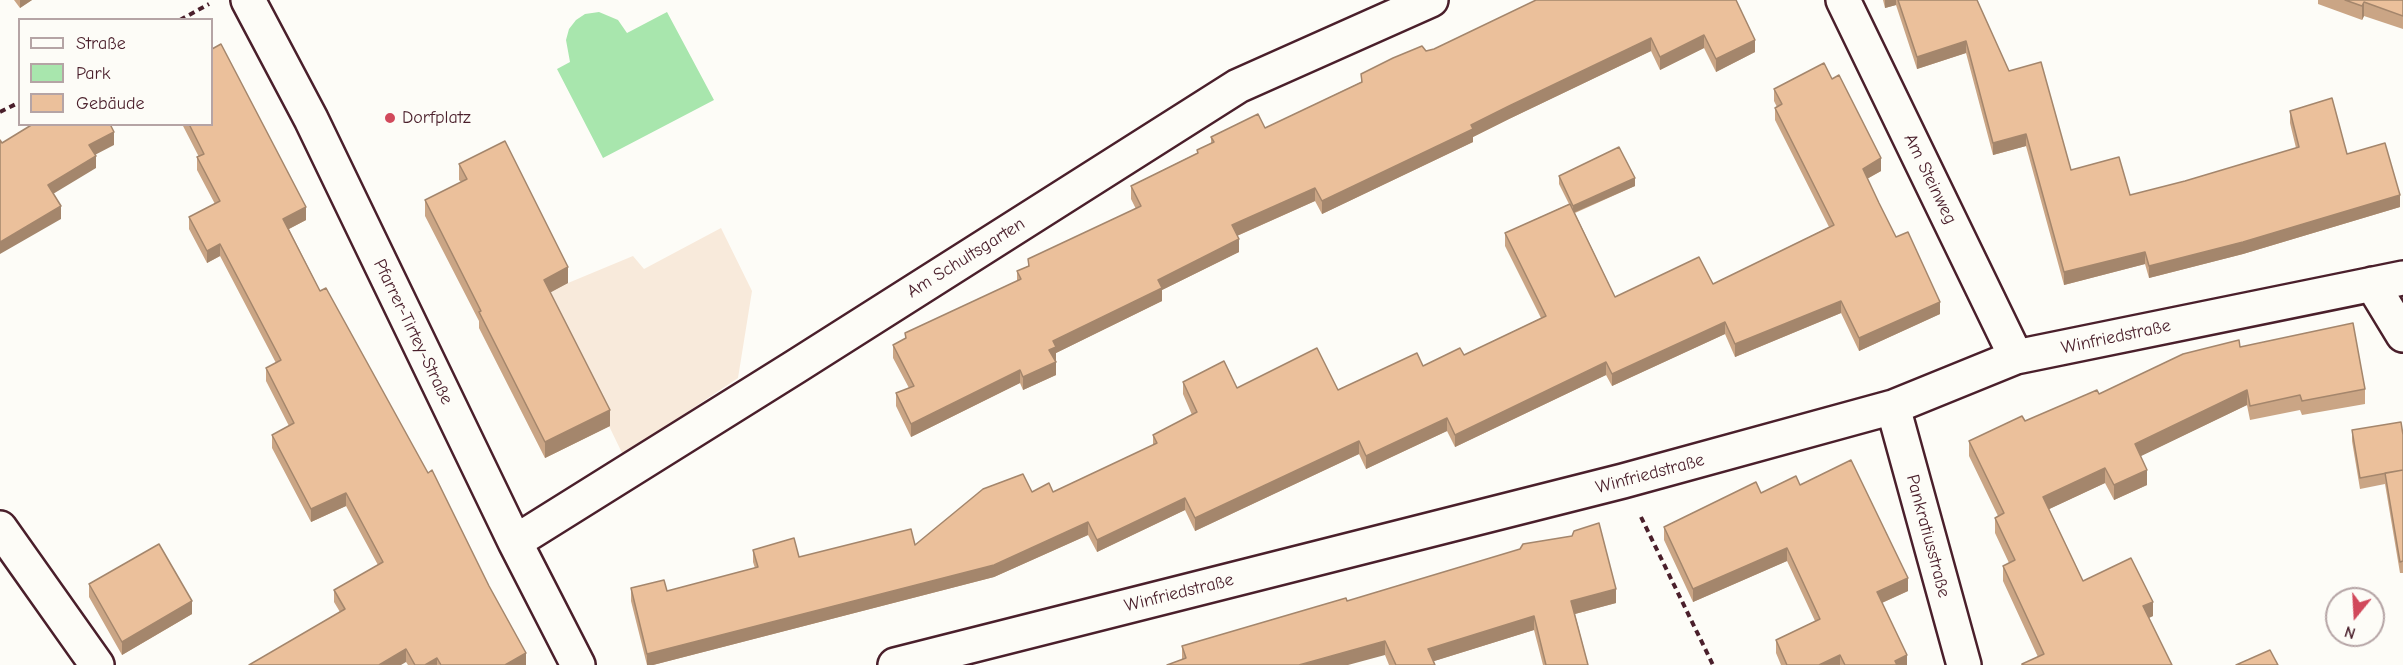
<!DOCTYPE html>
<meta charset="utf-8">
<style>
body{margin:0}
#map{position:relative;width:2403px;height:665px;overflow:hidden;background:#fdfcf7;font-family:"Comic Neue",sans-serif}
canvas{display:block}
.legend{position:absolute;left:18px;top:18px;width:195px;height:108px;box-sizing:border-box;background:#fdfcf7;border:2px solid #b5a4a5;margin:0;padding:8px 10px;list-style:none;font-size:18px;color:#4a1f2b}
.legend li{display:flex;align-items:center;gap:12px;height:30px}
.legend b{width:30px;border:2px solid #b5a4a5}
.north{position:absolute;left:2325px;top:587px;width:60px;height:60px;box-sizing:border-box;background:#fdfcf7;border:2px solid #b5a4a5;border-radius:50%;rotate:198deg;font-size:16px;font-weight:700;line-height:24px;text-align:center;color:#4a1f2b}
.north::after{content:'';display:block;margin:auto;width:21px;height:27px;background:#d1495b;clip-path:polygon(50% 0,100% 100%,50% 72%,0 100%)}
</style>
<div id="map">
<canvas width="2403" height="665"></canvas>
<ul class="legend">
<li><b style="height:8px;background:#fdfcf7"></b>Straße</li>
<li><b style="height:16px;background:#a8e6ad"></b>Park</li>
<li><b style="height:16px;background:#ebc09b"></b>Gebäude</li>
</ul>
<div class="north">N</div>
</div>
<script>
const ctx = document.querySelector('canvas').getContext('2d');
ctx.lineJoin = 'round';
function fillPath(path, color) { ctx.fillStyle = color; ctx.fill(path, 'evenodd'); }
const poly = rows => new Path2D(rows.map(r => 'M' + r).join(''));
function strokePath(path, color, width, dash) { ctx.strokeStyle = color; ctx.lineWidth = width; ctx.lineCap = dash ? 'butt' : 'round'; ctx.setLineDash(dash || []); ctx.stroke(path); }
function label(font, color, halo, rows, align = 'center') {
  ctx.font = font + ' "Comic Neue",sans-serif'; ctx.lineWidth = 4.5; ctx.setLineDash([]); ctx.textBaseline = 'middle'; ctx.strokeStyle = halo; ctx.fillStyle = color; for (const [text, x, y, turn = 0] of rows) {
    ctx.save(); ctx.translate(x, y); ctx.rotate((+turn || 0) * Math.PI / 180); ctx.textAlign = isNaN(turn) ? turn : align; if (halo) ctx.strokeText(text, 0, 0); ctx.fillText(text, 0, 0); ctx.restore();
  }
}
fillPath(poly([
 [721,228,752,291,738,378,623,455,609,426,545,458,479,328,568,283,633,256,644,269]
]), '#f8eadb');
fillPath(poly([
 [599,12,618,20,627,33,667,12,714,100,603,158,557,69,570,62,566,40,569,29,576,20,585,14]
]), '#a8e6ad');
const street = poly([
 [248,0,311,119,515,542,578,665],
 [1843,0,2016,357],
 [2372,284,2403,335],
 [1893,407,1964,665],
 [0,528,97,665],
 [515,542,795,367,1238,86,1431,0],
 [895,665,1623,481,1893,407,2016,357,2403,278]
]);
strokePath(street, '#4a1f2b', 38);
strokePath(poly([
 [180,20,209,4],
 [0,112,20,102],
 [1641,517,1713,665]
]), '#4a1f2b', 4, [6, 4.5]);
strokePath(street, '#fdfcf7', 33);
fillPath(poly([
 [14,0,32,0,20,8],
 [1736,0,1755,52,1716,72,1704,48,1660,70,1651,51,1509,119,1473,137,1473,142,1322,214,1315,201,1237,236,1239,252,1162,290,1162,301,1056,353,1056,360,1055,360,1056,375,1023,390,1020,383,911,437,896,406,896,393,909,388,893,358,893,345,905,339,905,333,1017,281,1017,271,1028,266,1028,259,1136,209,1131,199,1131,186,1197,153,1197,150,1211,143,1211,137,1265,128,1361,82,1361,74,1426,51],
 [1883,0,1977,0,2009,71,2071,170,2130,195,2185,181,2296,148,2290,123,2290,111,2347,154,2400,207,2243,254,2149,278,2145,264,2064,285,2026,146,1993,155,1966,53,1917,69,1896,5,1885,8],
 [2318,0,2403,0,2403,29,2364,16,2362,20,2318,4],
 [1774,89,1881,171,1867,179,1896,237,1940,314,1859,351,1841,313,1735,357,1725,334,1612,386,1606,375,1455,447,1447,431,1366,469,1359,454,1195,531,1185,510,1097,552,1088,535,994,577,653,665,647,665,631,601,631,588,667,591,755,568,753,562,753,550,799,557,915,545,1032,492,1053,492,1153,445,1153,435,1192,415,1183,394,1183,382,1237,388,1338,390,1464,355,1541,318,1505,246,1505,233,1569,204,1559,184,1559,176,1635,186,1575,213,1615,297,1713,284,1829,227,1775,120,1775,108,1777,107,1774,101],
 [182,124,212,124,306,220,289,229,320,291,526,665,408,665,406,662,340,612,334,602,334,590,378,565,346,506,311,522,272,448,272,435,289,426,266,381,266,368,276,363,220,256,207,263,189,229,189,217,215,204,197,170,197,157,199,157],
 [459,164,568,283,550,292,610,426,545,458,479,328,479,321,425,216,425,200,461,182,459,180],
 [2240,347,2365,389,2365,404,2302,415,2300,410,2250,420,2247,405,2140,456,2147,485,2114,500,2105,483,2049,509,2083,581,2153,616,2038,657,2003,581,2003,566,2009,563,1995,533,1995,518,1998,516,1969,456,1969,441,2025,421,2099,394],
 [2352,430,2403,435,2403,573,2400,573,2385,484,2360,489,2352,441],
 [1800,485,1908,591,1882,603,1907,665,1781,665,1776,653,1776,640,1815,621,1787,561,1693,602,1664,540,1664,527,1761,493],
 [89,584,192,614,122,655,89,597],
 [1347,601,1616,603,1575,614,1588,665,1543,665,1534,630,1434,661,1435,665,1389,665,1385,655,1182,660,1182,646]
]), '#caa585');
fillPath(poly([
 [20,0,32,0,20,8],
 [1885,0,1896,0,1896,5,1885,8],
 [2364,2,2364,16,2362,20,2362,6],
 [1704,35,1704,48,1660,70,1660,57],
 [1651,38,1651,51,1509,119,1473,137,1473,142,1322,214,1322,201,1509,106],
 [1755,40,1755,52,1716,72,1716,59],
 [1966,41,1966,53,1917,69,1917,57],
 [114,132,114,145,89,158,89,145],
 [2026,134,2026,146,1993,155,1993,143],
 [96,156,96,168,48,197,48,185],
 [1881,158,1881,171,1863,181,1863,169],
 [1635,178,1635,186,1573,213,1573,206],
 [1315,188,1315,201,1232,238,1232,225],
 [2400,195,2400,207,2243,254,2149,278,2149,266],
 [61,206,61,219,0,254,0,242],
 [306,207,306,220,283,232,283,219],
 [1239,239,1239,252,1162,290,1162,301,1056,353,1056,360,1049,362,1049,350,1053,341,1158,280],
 [220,244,220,256,207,263,207,251],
 [2145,252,2145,264,2064,285,2064,272],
 [568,267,568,283,544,296,544,280],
 [1841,301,1841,313,1735,357,1735,344],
 [1940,302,1940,314,1859,351,1859,338],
 [1725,322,1725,334,1612,386,1612,374],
 [1056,362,1056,375,1023,390,1023,377],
 [1606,362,1606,375,1455,447,1455,435],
 [1020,370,1020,383,911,437,911,424],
 [2247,390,2247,405,2135,459,2135,444],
 [610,410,610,426,545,458,545,442],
 [1447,418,1447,431,1366,469,1366,456],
 [1359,441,1359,454,1195,531,1195,518],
 [2105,468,2105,483,2043,512,2043,497],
 [2147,470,2147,485,2114,500,2114,485],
 [346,493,346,506,311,522,311,509],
 [1185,498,1185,510,1097,552,1097,540],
 [1088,522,1088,535,994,577,653,665,647,665,647,654],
 [1787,548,1787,561,1693,602,1693,589],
 [1908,578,1908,591,1877,605,1877,592],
 [1616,589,1616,603,1571,615,1571,601],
 [192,601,192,614,122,655,122,642],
 [2153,602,2153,616,2143,621,2143,606],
 [1534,616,1534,630,1428,663,1428,649],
 [1385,641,1385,655,1348,665,1299,665],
 [406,649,406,662,401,665,379,665],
 [526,653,526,665,505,665],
 [1840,655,1840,665,1819,665],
 [1907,655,1907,665,1895,665,1895,661],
 [437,658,437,665,425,665]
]), '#a4866c');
const building = poly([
 [1536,0,1736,0,1755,40,1716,59,1704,35,1660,57,1651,38,1509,106,1471,125,1473,129,1322,201,1315,188,1232,225,1239,239,1158,280,1162,288,1053,341,1056,347,1049,350,1056,362,1023,377,1020,370,911,424,896,393,914,386,893,345,906,338,905,333,1021,279,1017,271,1029,266,1028,259,1141,206,1131,186,1198,153,1197,150,1214,142,1211,137,1258,114,1265,128,1362,82,1361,74,1393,58,1422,46,1426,51,1434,49,1536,0],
 [1898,0,1977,0,2009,71,2041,62,2071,170,2119,157,2130,195,2185,181,2299,147,2290,111,2332,98,2347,154,2385,143,2400,195,2243,242,2149,266,2145,252,2064,272,2026,134,1993,143,1966,41,1917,57,1898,0],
 [2345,0,2403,0,2403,16,2364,2,2362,6,2345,0],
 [221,44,306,207,283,219,320,291,326,288,428,473,432,470,489,586,526,653,505,665,441,665,437,658,425,665,415,665,406,649,379,665,249,665,345,609,334,590,383,562,346,493,311,509,272,435,294,423,266,368,281,360,220,244,207,251,189,217,220,201,197,157,204,154,189,124,212,124,212,49,221,44],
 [1824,63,1832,79,1839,75,1881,158,1863,169,1879,203,1896,237,1908,232,1940,302,1859,338,1841,301,1735,344,1725,322,1612,374,1606,362,1455,435,1447,418,1366,456,1359,441,1195,518,1185,498,1097,540,1088,522,994,565,647,654,631,588,664,580,667,591,758,567,753,550,794,538,799,557,911,529,915,545,983,489,1023,474,1032,492,1049,483,1053,492,1157,443,1153,435,1197,412,1183,382,1224,361,1237,388,1317,348,1338,390,1417,353,1423,366,1460,348,1464,355,1546,316,1505,233,1570,204,1615,297,1699,257,1713,284,1834,225,1775,108,1782,104,1774,89,1824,63],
 [33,124,110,124,114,132,89,145,96,156,48,185,61,206,0,242,0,140,2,143,33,124],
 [505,141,568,267,544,280,610,410,545,442,479,312,481,311,425,200,467,179,459,164,505,141],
 [1619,147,1635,178,1573,206,1559,176,1619,147],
 [2353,323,2365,389,2302,401,2300,395,2250,406,2247,390,2135,444,2147,470,2114,485,2105,468,2043,497,2083,581,2131,558,2153,602,2143,606,2172,665,2022,665,2022,664,2044,654,2003,566,2015,560,1995,518,2004,513,1969,441,2022,416,2025,421,2097,390,2099,394,2183,354,2239,340,2240,347,2353,323],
 [2401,422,2403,435,2403,470,2360,478,2352,430,2401,422],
 [1851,460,1908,578,1877,592,1907,655,1895,661,1897,665,1845,665,1840,655,1819,665,1787,665,1776,640,1820,619,1787,548,1693,589,1664,527,1756,482,1761,493,1796,476,1800,485,1851,460],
 [2403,470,2403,561,2400,562,2385,473,2403,470],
 [1599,523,1616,589,1571,601,1588,665,1546,665,1534,616,1428,649,1435,665,1396,665,1385,641,1299,665,1167,665,1186,658,1182,646,1346,598,1347,601,1520,549,1523,544,1572,536,1574,531,1599,523],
 [159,544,192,601,122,642,89,584,159,544],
 [2270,650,2278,665,2236,665,2270,650]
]);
fillPath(building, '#ebc09b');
strokePath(building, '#a4866c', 1.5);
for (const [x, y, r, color] of [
 [390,118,6,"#d1495b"]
]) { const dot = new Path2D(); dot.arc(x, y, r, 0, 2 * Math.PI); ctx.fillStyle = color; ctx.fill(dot); strokePath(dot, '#fdfcf7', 2); }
label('18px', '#4a1f2b', '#fdfcf7', [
 ["Dorfplatz",402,118]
], 'left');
label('18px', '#4a1f2b', '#fdfcf7', [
 ["Am Steinweg",1930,179,64],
 ["Am Schultsgarten",966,258,-32],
 ["Pfarrer-Tirtey-Straße",413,332,64],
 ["Winfriedstraße",2116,337,-12],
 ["Winfriedstraße",1650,474,-15],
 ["Pankratiusstraße",1928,536,75],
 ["Winfriedstraße",1179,593,-14]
]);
</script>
